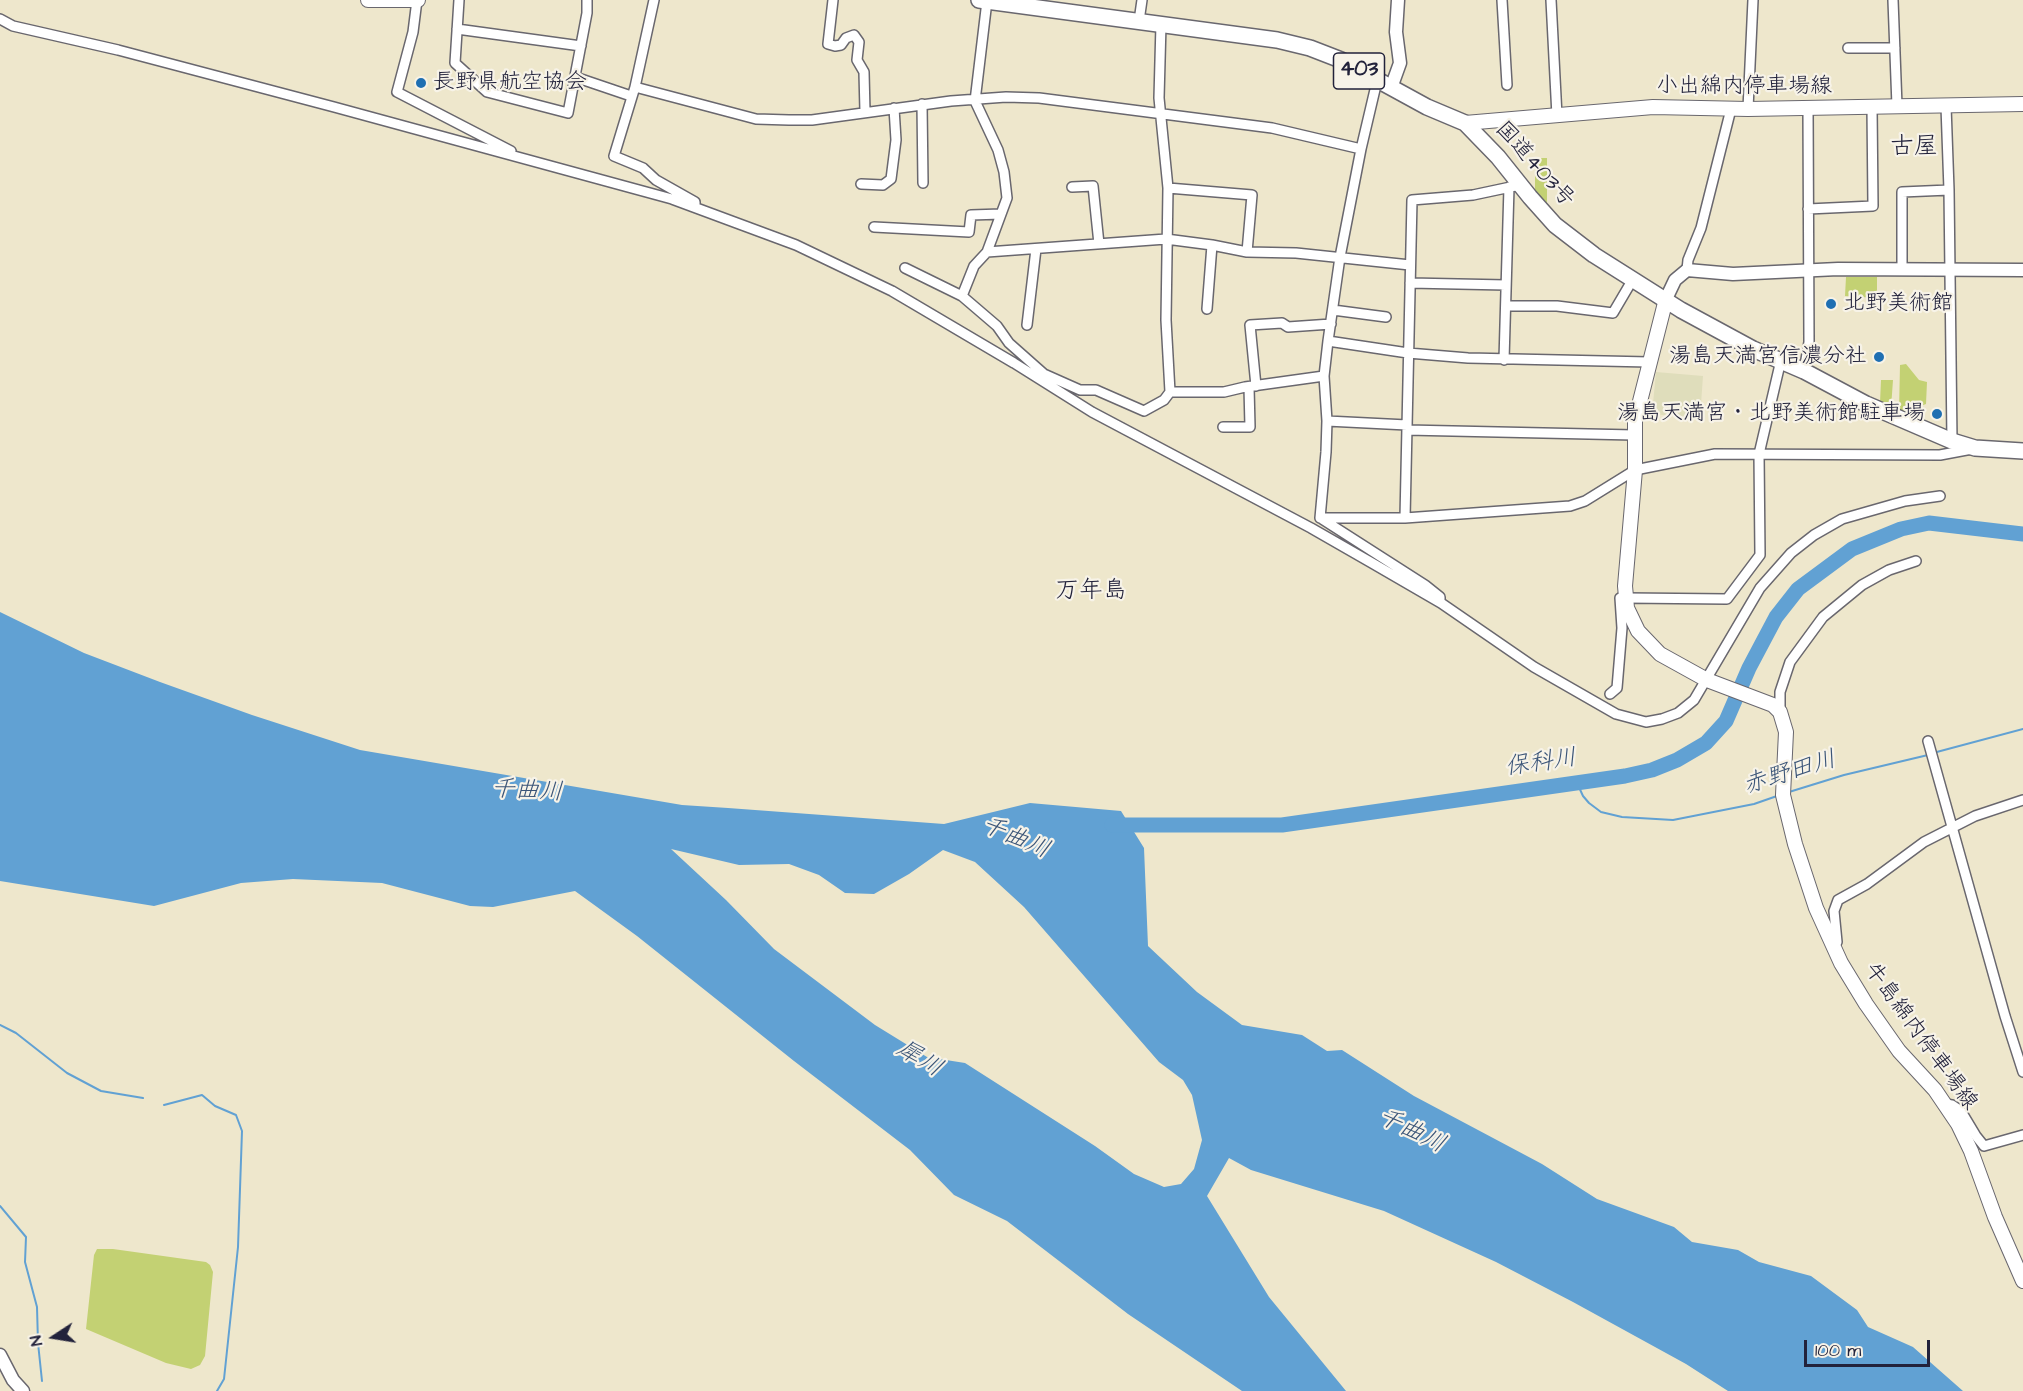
<!DOCTYPE html>
<meta charset="utf-8">
<style>
body{margin:0}
#map{position:relative;width:2023px;height:1391px;overflow:hidden;background:#eee7cc;font-family:"Architects Daughter",sans-serif}
canvas{display:block}
.north{position:absolute;left:24px;top:1307px;width:60px;height:60px;-webkit-text-stroke:4px #f7f3e8;paint-order:stroke;rotate:258deg;font-size:16px;font-weight:700;line-height:24px;text-align:center;color:#22223b}
.north::after{content:'';display:block;margin:auto;width:21px;height:27px;background:#22223b;clip-path:polygon(50% 0,100% 100%,50% 72%,0 100%)}
.scale{position:absolute;left:1804px;top:1340px;width:126px;height:27px;box-sizing:border-box;border:3px solid #22223b;border-top:0;padding-left:8px;font-size:18px;line-height:21px;white-space:nowrap;color:#22223b;-webkit-text-stroke:4px #f7f3e8;paint-order:stroke}
</style>
<div id="map">
<canvas width="2023" height="1391"></canvas>
<div class="north">N</div>
<div class="scale">100 m</div>
</div>
<script>
const ctx = document.querySelector('canvas').getContext('2d');
ctx.lineJoin = 'round';
function fillPath(path, color) { ctx.fillStyle = color; ctx.fill(path, 'evenodd'); }
const poly = rows => new Path2D(rows.map(r => 'M' + r).join(''));
function strokePath(path, color, width, dash) { ctx.strokeStyle = color; ctx.lineWidth = width; ctx.lineCap = dash ? 'butt' : 'round'; ctx.setLineDash(dash || []); ctx.stroke(path); }
function label(font, color, halo, rows, align = 'center') {
  ctx.font = font + ' "Architects Daughter","Klee One",sans-serif'; ctx.lineWidth = 4.5; ctx.setLineDash([]); ctx.textBaseline = 'middle'; ctx.strokeStyle = halo; ctx.fillStyle = color; for (const [text, x, y, turn = 0] of rows) {
    ctx.save(); ctx.translate(x, y); ctx.rotate((+turn || 0) * Math.PI / 180); ctx.textAlign = isNaN(turn) ? turn : align; if (halo) ctx.strokeText(text, 0, 0); ctx.fillText(text, 0, 0); ctx.restore();
  }
}
fillPath(poly([
 [1656,372,1703,376,1700,418,1652,414]
]), '#dfddbb');
fillPath(poly([
 [1535,158,1547,158,1547,203,1535,191],
 [1846,277,1877,277,1877,298,1845,296],
 [1906,364,1919,380,1927,382,1926,404,1902,413,1899,412,1900,365],
 [1881,380,1893,380,1891,408,1880,403],
 [97,1249,113,1249,206,1262,210,1265,213,1272,205,1356,200,1365,191,1369,166,1363,86,1329,94,1255]
]), '#c3d173');
fillPath(poly([
 [0,612,84,653,160,682,252,715,360,750,682,805,728,808,944,824,1030,803,1121,811,1144,848,1148,946,1197,992,1242,1025,1302,1035,1327,1051,1342,1050,1414,1096,1542,1164,1597,1199,1674,1227,1692,1242,1738,1250,1759,1262,1811,1276,1857,1310,1868,1327,1913,1347,1963,1391,1728,1391,1686,1364,1573,1302,1496,1262,1384,1211,1251,1170,1229,1158,1207,1196,1269,1297,1346,1391,1242,1391,1128,1314,1007,1221,954,1195,910,1150,794,1061,637,936,575,891,493,907,470,906,382,883,293,879,241,883,154,906,0,881],
 [671,849,739,865,789,864,819,875,845,893,874,894,909,874,943,850,975,862,1024,907,1159,1062,1183,1080,1192,1095,1202,1140,1194,1169,1181,1184,1164,1187,1134,1174,1095,1146,965,1063,927,1057,875,1025,774,949,726,900]
]), '#61a1d3');
strokePath(poly([
 [1933,753,2023,729],
 [1577,783,1583,796,1589,803,1601,812,1622,817,1673,820,1754,804,1777,796],
 [1789,792,1844,775,1928,755],
 [0,1025,16,1033,67,1073,101,1091,143,1098],
 [164,1105,202,1095,215,1106,236,1115,242,1131,238,1247,224,1379,217,1391],
 [0,1206,26,1237,25,1262,37,1307,38,1343,42,1381]
]), '#61a1d3', 2);
strokePath(poly([
 [1112,825,1282,825,1625,776,1652,770,1677,760,1706,743,1726,721,1749,668,1776,617,1798,589,1852,549,1901,529,1929,523,2023,534]
]), '#61a1d3', 15);
const minor = poly([
 [417,0,413,32,397,92,511,151],
 [459,0,455,63,487,92,568,113,587,13,587,0],
 [654,0,635,87,614,156,643,168,656,180,695,202,695,204],
 [833,0,828,44,835,46,841,45,846,38,854,35,859,42,857,60,864,72,865,112],
 [1502,0,1507,85],
 [1551,0,1557,116],
 [1893,0,1897,106],
 [987,1,975,101,998,150,1004,172,1007,198,987,252,974,266,962,296,997,326,1009,343,1044,374,1080,390,1096,390,1144,411,1164,400,1170,392,1166,320,1168,188,1159,98,1161,24],
 [0,19,13,26,118,50,334,107,672,199,796,245,892,291,1014,363,1092,412,1311,528,1372,563,1441,603,1534,667,1616,714,1646,722,1662,719,1678,713,1694,700,1760,588,1791,553,1814,535,1842,519,1905,501,1940,496],
 [1139,21,1142,0],
 [457,29,581,46],
 [1848,48,1895,48],
 [575,77,631,96],
 [635,87,756,119,789,120,812,120,951,101,1006,97,1039,98,1272,128,1361,149],
 [922,104,923,183],
 [1946,106,1949,190],
 [1748,109,1753,0],
 [861,184,883,185,891,179,896,140,894,108],
 [1072,187,1093,186,1099,244],
 [1168,188,1252,195,1247,252],
 [1808,209,1873,206,1872,107],
 [874,227,969,232,971,215,1001,214],
 [987,252,1166,239,1212,245,1247,252,1296,253,1410,265],
 [905,268,962,296],
 [1687,270,1688,260,1701,228,1731,109],
 [1902,270,1902,192,1949,190,1952,441],
 [1410,283,1506,285],
 [1507,306,1557,306,1613,313,1633,279],
 [1207,309,1212,245],
 [1333,310,1386,317],
 [1027,325,1036,249],
 [1328,341,1408,353,1468,358,1649,362],
 [1504,360,1509,187],
 [1804,371,1809,342,1808,108],
 [1256,386,1250,325,1282,323,1288,327,1331,324],
 [1170,392,1224,392,1245,387,1324,376],
 [1327,421,1407,425],
 [1223,427,1250,427,1249,387],
 [1407,430,1634,435],
 [1320,518,1405,518,1570,506,1585,501,1635,470,1715,454,1940,455,1972,449],
 [1320,518,1326,452,1327,421,1324,376,1328,341,1340,257,1361,149,1377,81],
 [1405,518,1412,200,1473,195,1520,185],
 [1322,519,1425,585,1440,597,1440,601],
 [1626,598,1727,599,1760,555,1759,454,1781,360],
 [1610,694,1617,688,1622,628,1620,598],
 [1780,712,1780,692,1790,662,1823,617,1862,585,1889,570,1916,561],
 [1928,741,2005,1016,2023,1072],
 [1834,946,1837,942,1834,911,1838,900,1867,884,1924,842,1975,816,2023,800],
 [1945,1104,1952,1105,1961,1111,1976,1136,1984,1146,2023,1135]
]);
const tertiary = poly([
 [1391,88,1400,63,1396,32,1398,0],
 [1666,299,1675,280,1687,270,1733,274,1838,269,2023,270],
 [0,1355,13,1380,23,1391]
]);
const secondary = poly([
 [368,0,418,0],
 [1465,123,1653,107,1748,109,2023,104],
 [1666,299,1635,421,1635,470,1625,586,1627,608,1638,631,1660,654,1707,680,1773,705,1780,712,1786,732,1783,795,1795,844,1816,908,1841,963,1866,1004,1899,1051,1935,1090,1958,1124,1971,1151,1995,1217,2023,1281]
]);
const trunk = poly([
 [979,0,1277,40,1310,48,1341,60,1427,107,1465,123,1498,157,1530,197,1555,225,1594,255,1681,310,1753,349,1804,371,1866,404,1952,441,1975,448,2023,451]
]);
strokePath(minor, '#69676e', 12);
strokePath(tertiary, '#69676e', 15);
strokePath(secondary, '#69676e', 16);
strokePath(trunk, '#69676e', 18);
strokePath(minor, '#fff', 9);
strokePath(tertiary, '#fff', 12);
strokePath(secondary, '#fff', 14);
strokePath(trunk, '#fff', 15);
for (const [x, y, r, color] of [
 [421,83,6,"#1f6fb2"],
 [1831,304,6,"#1f6fb2"],
 [1879,357,6,"#1f6fb2"],
 [1937,414,6,"#1f6fb2"]
]) { const dot = new Path2D(); dot.arc(x, y, r, 0, 2 * Math.PI); ctx.fillStyle = color; ctx.fill(dot); strokePath(dot, '#f7f3e8', 2); }
for (const [x, y, w] of [
 [1359,71,51]
]) { const box = new Path2D(); box.roundRect(x - w / 2, y - 18, w, 36, 4.5); ctx.fillStyle = '#f7f3e8'; ctx.fill(box); strokePath(box, '#22223b', 1.5); }
label('bold 21px', '#22223b', null, [
 ["403",1359,71]
]);
label('22px', '#22223b', '#f7f3e8', [
 ["長野県航空協会",433,83],
 ["北野美術館",1843,304],
 ["湯島天満宮信濃分社",1867,357,"right"],
 ["湯島天満宮・北野美術館駐車場",1925,414,"right"]
], 'left');
label('22px', '#22223b', '#f7f3e8', [
 ["小出綿内停車場線",1744,87],
 ["国道403号",1534,165,48],
 ["牛島綿内停車場線",1920,1037,54]
]);
label('24px', '#22223b', '#f7f3e8', [
 ["古屋",1914,148],
 ["万年島",1091,592]
]);
label('italic 24px', '#3b5578', '#f7f3e8', [
 ["保科川",1541,764,-8],
 ["赤野田川",1790,774,-17],
 ["千曲川",527,792,3],
 ["千曲川",1015,839,23],
 ["犀川",919,1060,31],
 ["千曲川",1411,1132,26]
]);
</script>
